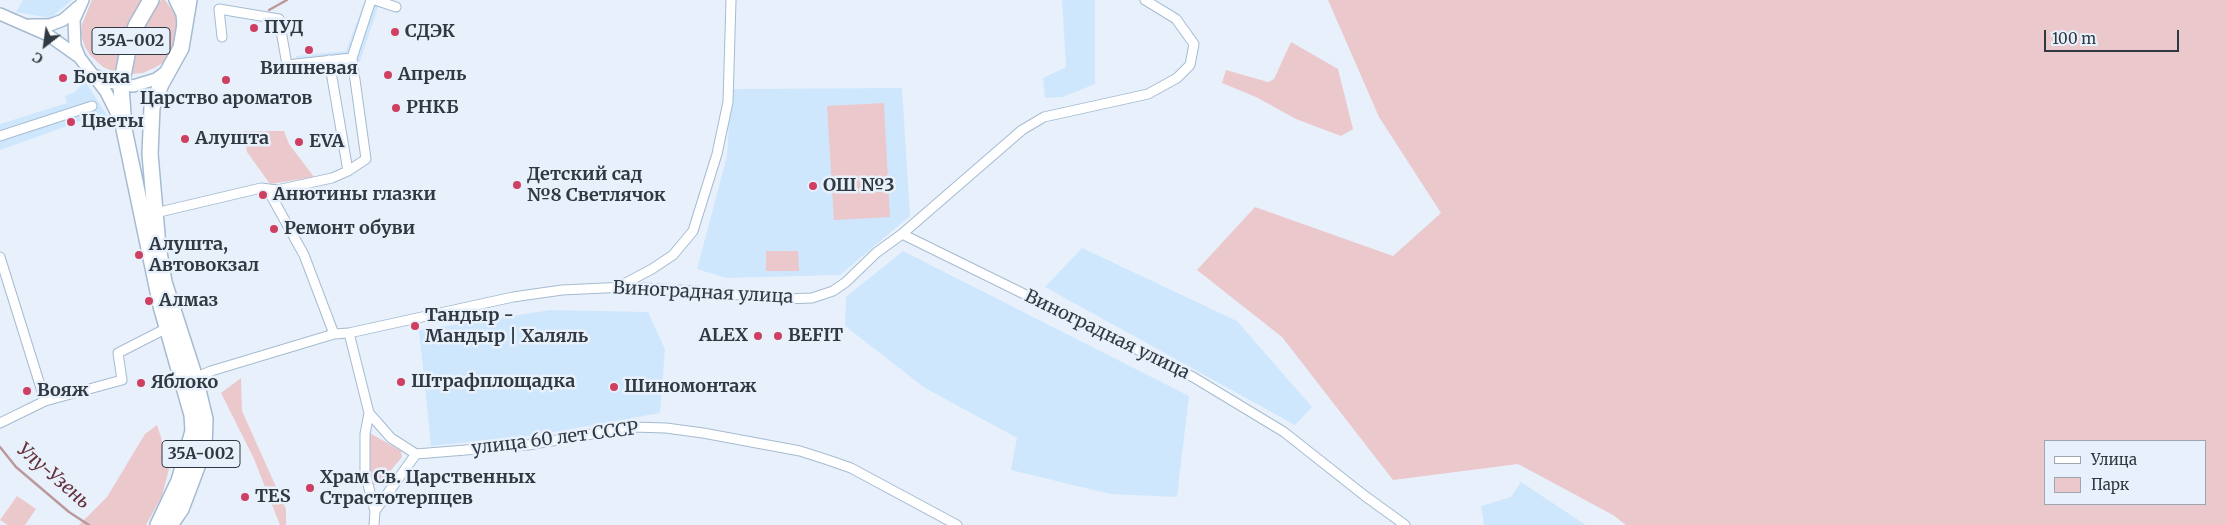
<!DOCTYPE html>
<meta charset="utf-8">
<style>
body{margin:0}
#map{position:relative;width:2226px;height:525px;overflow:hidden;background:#e8f1fb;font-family:Merriweather,serif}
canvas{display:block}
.legend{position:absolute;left:2044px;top:440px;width:162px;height:65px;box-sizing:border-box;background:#e8f1fb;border:1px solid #9ea7b1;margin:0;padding:6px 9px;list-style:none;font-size:15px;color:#303942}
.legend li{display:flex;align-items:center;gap:10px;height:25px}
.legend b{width:25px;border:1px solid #9ea7b1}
.north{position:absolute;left:20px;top:20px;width:50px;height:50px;-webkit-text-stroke:4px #e8f1fb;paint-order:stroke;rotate:210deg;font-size:14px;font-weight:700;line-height:20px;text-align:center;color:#303942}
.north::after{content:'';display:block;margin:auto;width:18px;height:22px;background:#303942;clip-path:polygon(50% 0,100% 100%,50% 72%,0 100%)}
.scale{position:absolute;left:2044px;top:30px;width:135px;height:22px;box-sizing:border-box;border:2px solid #303942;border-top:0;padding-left:6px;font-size:15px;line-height:18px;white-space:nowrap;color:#303942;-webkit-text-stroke:4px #e8f1fb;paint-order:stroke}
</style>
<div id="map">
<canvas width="2226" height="525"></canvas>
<ul class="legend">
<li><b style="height:6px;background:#fff"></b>Улица</li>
<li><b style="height:14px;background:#ebc8cc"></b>Парк</li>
</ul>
<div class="north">С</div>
<div class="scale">100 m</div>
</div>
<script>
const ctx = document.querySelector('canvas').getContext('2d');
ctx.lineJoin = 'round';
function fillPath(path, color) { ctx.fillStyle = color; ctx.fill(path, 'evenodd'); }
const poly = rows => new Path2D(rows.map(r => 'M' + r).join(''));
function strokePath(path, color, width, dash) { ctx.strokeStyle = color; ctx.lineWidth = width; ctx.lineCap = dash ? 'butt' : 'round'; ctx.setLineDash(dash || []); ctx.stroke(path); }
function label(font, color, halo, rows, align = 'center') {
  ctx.font = font + ' Merriweather,serif'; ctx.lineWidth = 5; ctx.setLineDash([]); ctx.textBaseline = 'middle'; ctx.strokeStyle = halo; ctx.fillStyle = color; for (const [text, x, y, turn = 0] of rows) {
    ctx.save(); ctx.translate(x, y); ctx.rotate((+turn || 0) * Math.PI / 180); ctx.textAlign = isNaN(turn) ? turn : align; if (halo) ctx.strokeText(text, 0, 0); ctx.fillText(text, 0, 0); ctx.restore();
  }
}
fillPath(poly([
 [23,0,72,0,50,18,16,12],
 [365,0,379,4,359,64,299,71,296,56,346,51],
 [1062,0,1095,0,1095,84,1063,97,1045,98,1043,78,1066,67],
 [85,81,114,126,105,130,84,120,0,150,0,124,67,103,65,96,75,92],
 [902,88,910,216,840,275,726,278,697,269,727,156,731,89],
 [1082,248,1237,321,1312,407,1295,425,1045,287],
 [903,251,1189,396,1177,497,1110,494,1011,470,1017,438,925,388,845,326,846,297],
 [551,310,648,312,665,349,660,413,538,435,431,446,419,330],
 [1521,482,1586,525,1484,525,1481,506,1511,497]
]), '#cfe7fd');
fillPath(poly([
 [92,0,143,0,117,73,103,67,90,55,85,47,81,35,82,24],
 [161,0,165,0,175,14,177,28,172,51,165,62,154,68,143,73,131,74,131,65,138,38,151,13],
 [1328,0,2226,0,2226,525,1626,525,1613,515,1518,464,1393,480,1282,337,1197,270,1255,207,1393,256,1441,213,1379,117],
 [2205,441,2205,504,2045,504,2045,441],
 [1291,42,1338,69,1353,129,1341,136,1296,119,1256,97,1222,83,1226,70,1268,82,1274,79],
 [884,103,890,217,834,220,827,106],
 [244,131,284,131,289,144,314,177,270,184,247,152],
 [766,251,798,251,799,271,766,271],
 [241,378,242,411,286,509,286,525,280,525,254,459,221,393],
 [157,425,170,465,162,496,146,525,79,525,107,497,145,434],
 [368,432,401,451,402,457,381,482,374,485,370,481,367,458],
 [17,496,36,509,25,525,8,525,0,520]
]), '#ebc8cc');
strokePath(poly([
 [269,10,287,0],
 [0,447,16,467,69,512,89,525]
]), '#bc999d', 2.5);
const street = poly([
 [375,0,396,7],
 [222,37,219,9,279,19,287,65,352,58],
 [329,60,348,171],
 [0,136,92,106],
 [268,190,304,255,334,334],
 [151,214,261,188,277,190,332,178,348,171,366,159,352,58,371,0],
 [902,234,1022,130,1044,117,1148,94,1177,78,1190,65,1194,44,1176,19,1145,0],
 [0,257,45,401],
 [620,286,652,269,673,255,693,231,717,154,728,102,731,0],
 [349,333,369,413,365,434,365,473,375,511,374,525],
 [192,379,211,371,334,334,349,333,513,297,562,290,626,287,697,291,784,299,812,298,833,291,846,282,876,253,902,234,1193,377,1284,432,1365,496,1405,525],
 [369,413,391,438,416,454],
 [0,423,45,401,122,380,118,353,167,328],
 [375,511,416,454,528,445,633,427,666,428,703,433,800,451,828,460,851,468,957,525]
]);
const secondary = poly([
 [83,0,74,20,75,46,80,58,106,92,120,120],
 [175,0,182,14,183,25],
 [0,14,48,35,79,57],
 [30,25,50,25,63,20,78,7],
 [97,76,109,82,133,86,156,79,167,71]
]);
const highway = poly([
 [151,0,136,26,128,50,121,86,124,129,161,306,192,415,193,431,179,481,158,525],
 [170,525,181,509,204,448,205,419,195,378,164,282,158,246,150,154,152,107,161,84,181,48,189,0]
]);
strokePath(street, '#a5bbd1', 11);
strokePath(secondary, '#a5bbd1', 14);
strokePath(highway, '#a5bbd1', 18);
strokePath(street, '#fff', 9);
strokePath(secondary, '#fff', 11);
strokePath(highway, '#fff', 15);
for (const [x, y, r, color] of [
 [254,28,5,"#ce3f62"],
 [395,32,5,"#ce3f62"],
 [309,50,5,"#ce3f62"],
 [388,75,5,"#ce3f62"],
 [63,78,5,"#ce3f62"],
 [226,80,5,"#ce3f62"],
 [396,108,5,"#ce3f62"],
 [71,122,5,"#ce3f62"],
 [185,139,5,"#ce3f62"],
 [299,142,5,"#ce3f62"],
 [517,185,5,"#ce3f62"],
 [813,186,5,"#ce3f62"],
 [263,195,5,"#ce3f62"],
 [274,229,5,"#ce3f62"],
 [139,255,5,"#ce3f62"],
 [149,301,5,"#ce3f62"],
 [415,326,5,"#ce3f62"],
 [758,336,5,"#ce3f62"],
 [778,336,5,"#ce3f62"],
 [401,382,5,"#ce3f62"],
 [141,383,5,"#ce3f62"],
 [614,387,5,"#ce3f62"],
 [27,391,5,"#ce3f62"],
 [310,488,5,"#ce3f62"],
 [245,497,5,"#ce3f62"]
]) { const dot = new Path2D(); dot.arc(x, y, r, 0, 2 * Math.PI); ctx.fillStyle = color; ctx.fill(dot); strokePath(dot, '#e8f1fb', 2); }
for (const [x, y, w] of [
 [131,41,78],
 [201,454,78]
]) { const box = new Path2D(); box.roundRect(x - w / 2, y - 13.5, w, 27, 4); ctx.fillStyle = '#e8f1fb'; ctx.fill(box); strokePath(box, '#303942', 1); }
label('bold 16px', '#303942', null, [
 ["35А-002",131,41],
 ["35А-002",201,454]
]);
label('bold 18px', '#303942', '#e8f1fb', [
 ["ПУД",264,28],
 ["СДЭК",405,32],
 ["Вишневая",309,69,"center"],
 ["Апрель",398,75],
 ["Бочка",73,78],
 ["Царство ароматов",226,99,"center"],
 ["РНКБ",406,108],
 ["Цветы",81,122],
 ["Алушта",195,139],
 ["EVA",309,142],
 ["Детский сад",527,175],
 ["№8 Светлячок",527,196],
 ["ОШ №3",823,186],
 ["Анютины глазки",273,195],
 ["Ремонт обуви",284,229],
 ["Алушта,",149,245],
 ["Автовокзал",149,266],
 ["Алмаз",159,301],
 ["Тандыр -",425,316],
 ["Мандыр | Халяль",425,337],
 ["ALEX",748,336,"right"],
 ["BEFIT",788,336],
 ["Штрафплощадка",411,382],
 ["Яблоко",151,383],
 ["Шиномонтаж",624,387],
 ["Вояж",37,391],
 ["Храм Св. Царственных",320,478],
 ["Страстотерпцев",320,499],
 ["TES",255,497]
], 'left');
label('18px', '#303942', '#e8f1fb', [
 ["Виноградная улица",703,293,3],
 ["Виноградная улица",1107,335,26],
 ["улица 60 лет СССР",555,439,-7]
]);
label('italic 19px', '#64323b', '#e8f1fb', [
 ["Улу-Узень",53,476,41]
]);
</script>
